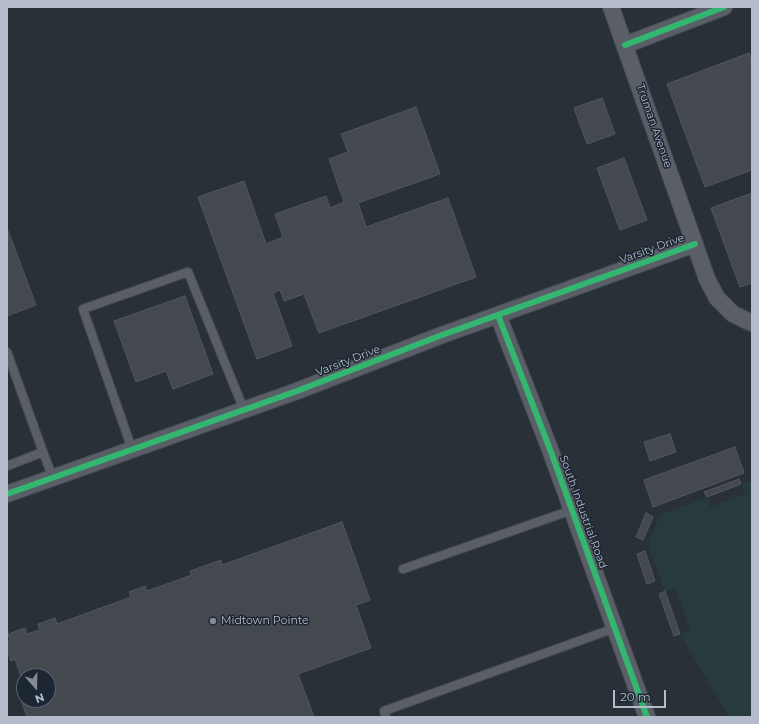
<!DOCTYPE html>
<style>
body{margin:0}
#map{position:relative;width:759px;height:724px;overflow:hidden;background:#2a3038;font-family:Montserrat,sans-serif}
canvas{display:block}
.frame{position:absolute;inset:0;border:8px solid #b4bcc9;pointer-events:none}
.north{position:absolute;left:16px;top:668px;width:40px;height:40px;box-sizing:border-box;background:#1d2633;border:1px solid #59626f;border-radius:50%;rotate:160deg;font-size:11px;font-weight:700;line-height:16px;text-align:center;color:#b4bcc9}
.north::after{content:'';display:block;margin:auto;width:14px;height:18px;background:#848b96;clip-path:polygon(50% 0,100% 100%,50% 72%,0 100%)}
.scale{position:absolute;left:613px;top:690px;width:53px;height:18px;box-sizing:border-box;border:2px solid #b4bcc9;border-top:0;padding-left:5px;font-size:12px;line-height:14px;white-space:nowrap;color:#b4bcc9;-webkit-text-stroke:3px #1d2633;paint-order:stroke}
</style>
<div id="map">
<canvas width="759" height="724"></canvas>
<div class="frame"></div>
<div class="north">N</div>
<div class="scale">20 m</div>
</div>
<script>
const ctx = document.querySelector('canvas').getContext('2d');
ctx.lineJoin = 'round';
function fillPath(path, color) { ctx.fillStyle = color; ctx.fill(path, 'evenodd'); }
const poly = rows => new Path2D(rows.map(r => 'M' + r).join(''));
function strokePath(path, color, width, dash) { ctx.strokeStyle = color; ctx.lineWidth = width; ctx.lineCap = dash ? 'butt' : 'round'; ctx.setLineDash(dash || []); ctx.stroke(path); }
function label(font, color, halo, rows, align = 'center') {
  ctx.font = font + ' Montserrat,sans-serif'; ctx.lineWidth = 3; ctx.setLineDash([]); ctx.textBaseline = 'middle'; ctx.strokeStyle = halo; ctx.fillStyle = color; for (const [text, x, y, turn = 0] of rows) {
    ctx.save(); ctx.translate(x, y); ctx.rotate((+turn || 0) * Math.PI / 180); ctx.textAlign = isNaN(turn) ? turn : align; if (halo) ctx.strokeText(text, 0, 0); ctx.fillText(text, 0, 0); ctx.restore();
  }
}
fillPath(poly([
 [752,481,752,717,729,717,680,634,690,630,675,588,665,591,648,544,660,515,707,497,710,507,745,494,741,484]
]), '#273a3e');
const building = poly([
 [749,53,752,60,752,170,705,187,667,84,749,53],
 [602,98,615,134,587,144,574,108,602,98],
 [416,107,440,174,358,203,366,227,448,198,476,277,319,333,304,294,284,301,280,290,273,293,292,346,257,359,198,197,244,181,266,244,283,237,275,214,326,196,330,208,344,202,329,159,348,152,341,134,416,107],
 [624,158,647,220,620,230,597,168,624,158],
 [752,193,752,283,740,287,711,208,752,193],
 [7,228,36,305,7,316,7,228],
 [185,296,213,374,173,389,166,371,136,382,114,321,185,296],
 [670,434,676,452,650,461,644,442,670,434],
 [735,447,744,473,653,507,644,480,735,447],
 [739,479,741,484,707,497,704,492,739,479],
 [646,513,653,517,643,540,636,537,646,513],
 [342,522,370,600,356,605,371,648,298,674,314,717,27,717,17,689,24,686,24,700,48,700,48,676,24,676,24,685,15,659,11,661,7,650,7,642,10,640,8,634,25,628,27,634,40,630,38,624,55,618,57,624,131,597,129,592,145,586,147,591,192,575,190,571,221,560,222,565,342,522],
 [645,551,655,581,647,584,637,554,645,551],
 [665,591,680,634,674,636,659,594,665,591]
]);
fillPath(building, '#444950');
strokePath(building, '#52575f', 1);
const service = poly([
 [7,352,43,452],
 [132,449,83,309,188,272,244,410],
 [7,466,43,452,53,478],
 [403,569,572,510],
 [386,717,384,711,615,628]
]);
const minor = poly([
 [611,7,707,279,717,298,733,314,752,323],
 [625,45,724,7],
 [498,315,551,452,647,717],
 [7,494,297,391,442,335,695,244]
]);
strokePath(service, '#484c53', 10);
strokePath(minor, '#484c53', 18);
strokePath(service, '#5a5e66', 8);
strokePath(minor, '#5a5e66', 16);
strokePath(poly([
 [625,45,724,7],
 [498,315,551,452,647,717],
 [7,494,297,391,442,335,695,244]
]), '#33b770', 6);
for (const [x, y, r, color] of [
 [213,621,4,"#848b96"]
]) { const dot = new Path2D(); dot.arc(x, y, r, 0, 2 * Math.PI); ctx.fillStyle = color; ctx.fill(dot); strokePath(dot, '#1d2633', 1.5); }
label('11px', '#b4bcc9', '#1d2633', [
 ["Truman Avenue",654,126,71],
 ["Varsity Drive",652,249,-20],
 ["Varsity Drive",348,361,-21],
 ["South Industrial Road",583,512,70]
]);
label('11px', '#b4bcc9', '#1d2633', [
 ["Midtown Pointe",221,621]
], 'left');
</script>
